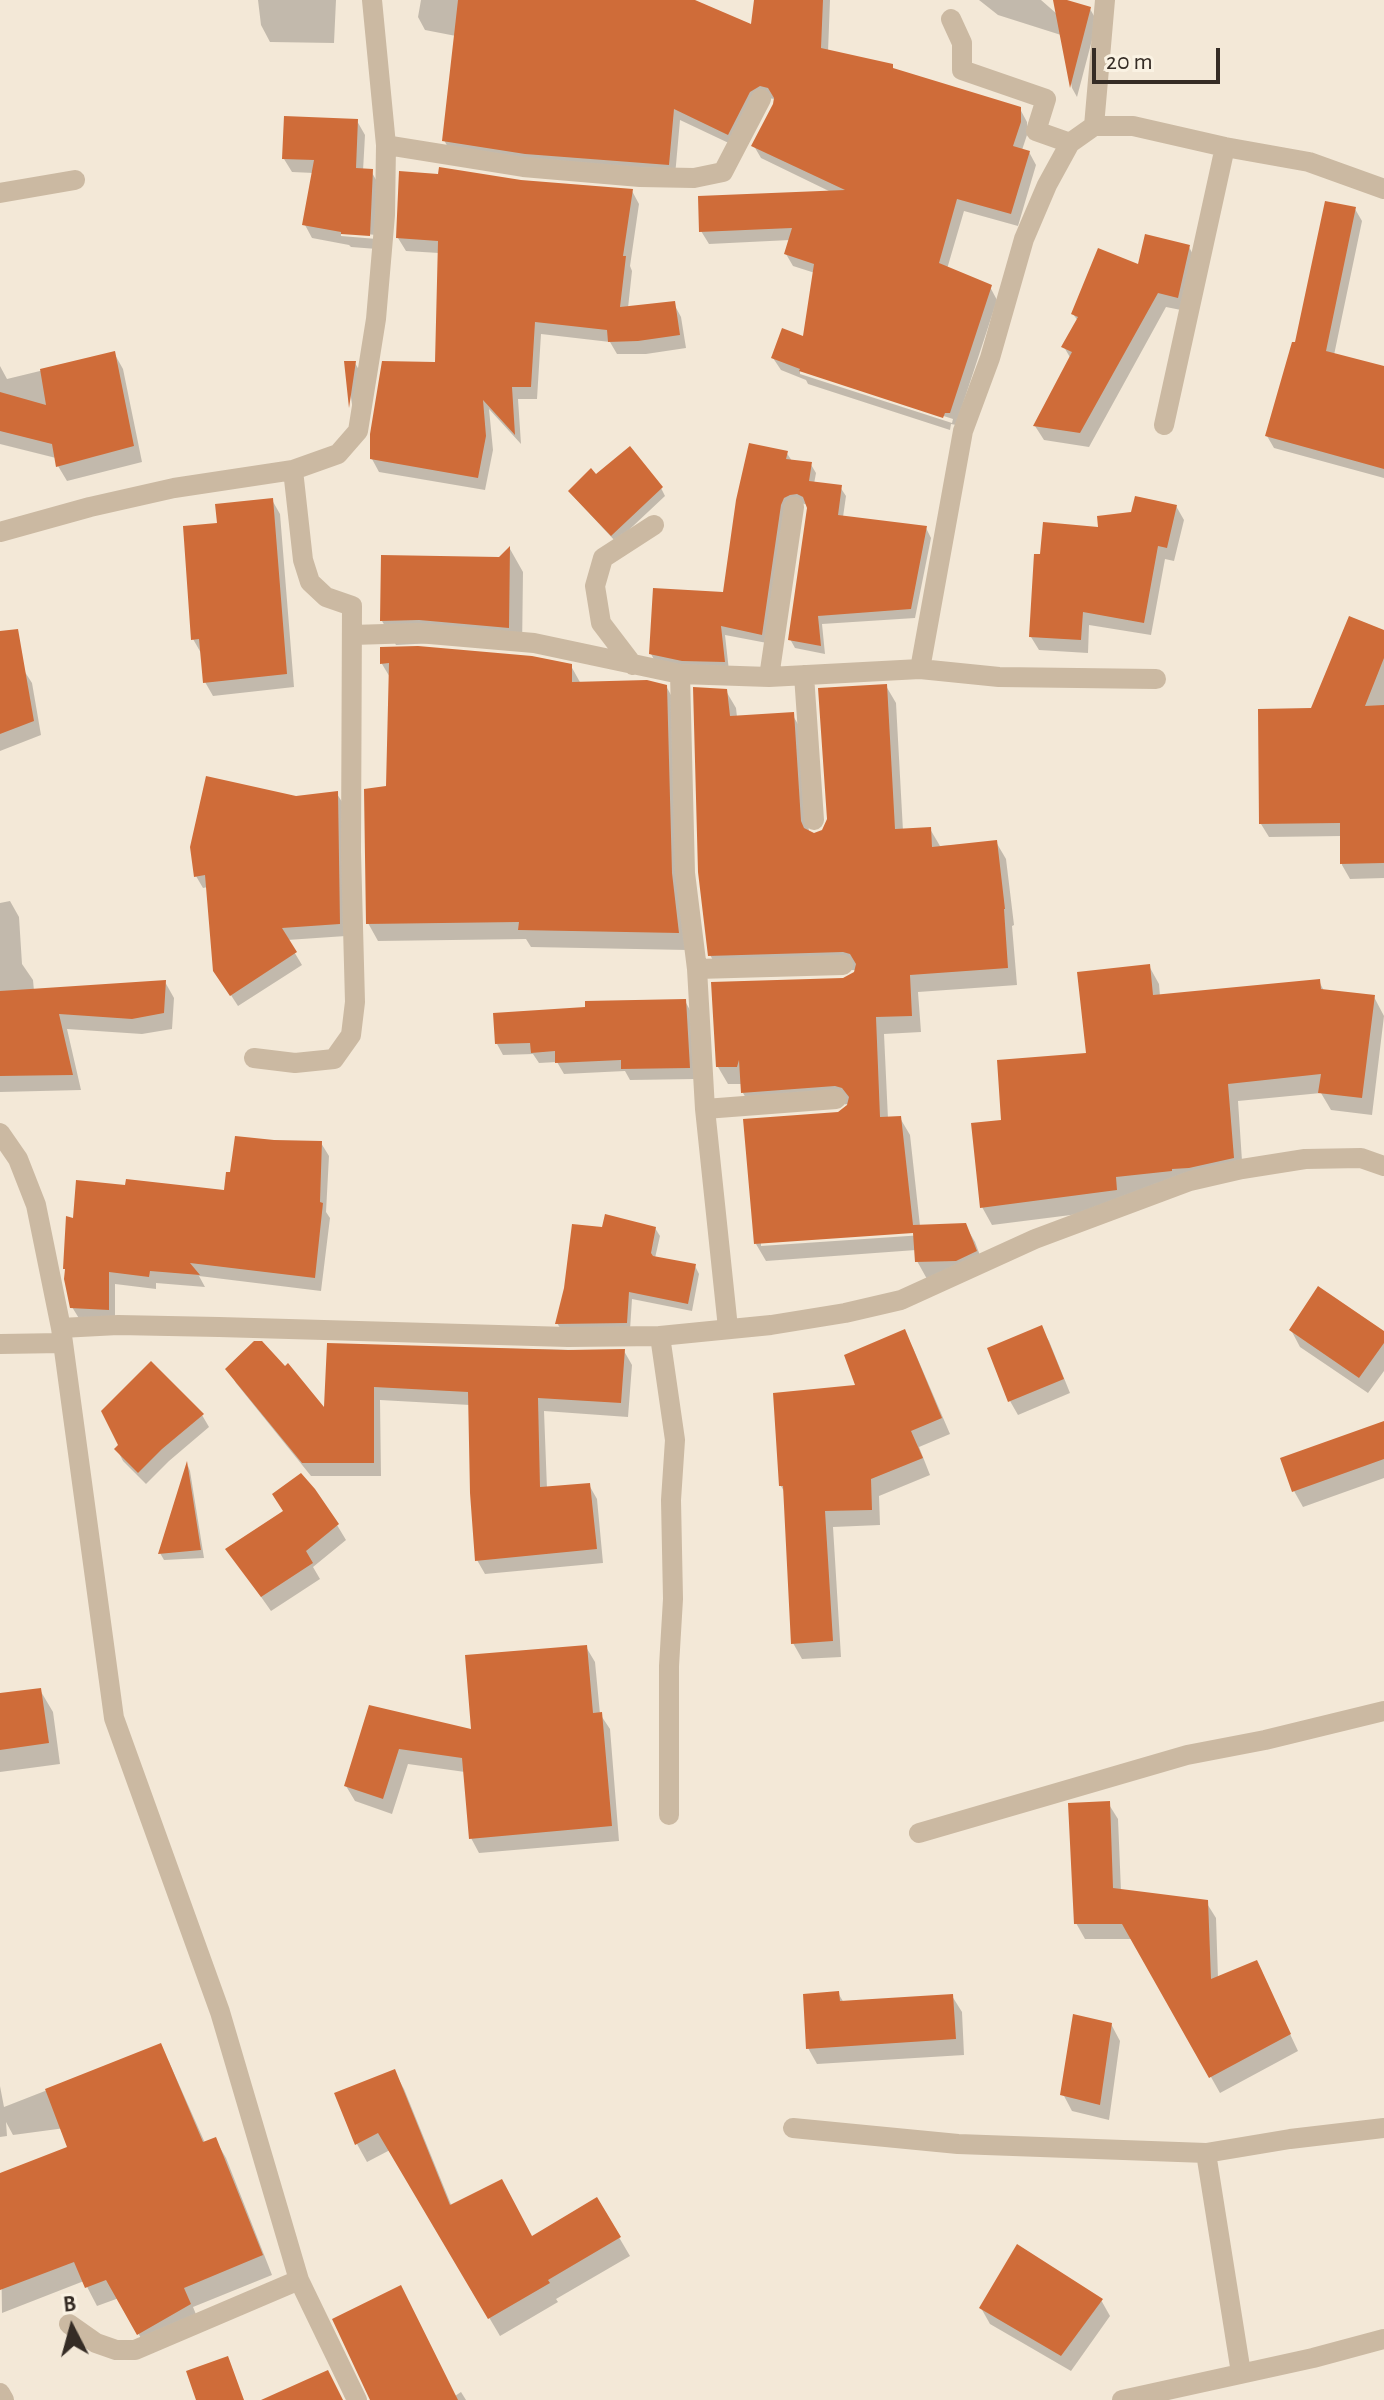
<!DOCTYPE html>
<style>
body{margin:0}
#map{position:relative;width:1384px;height:2400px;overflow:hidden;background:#f3e8d7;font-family:"Alegreya Sans",sans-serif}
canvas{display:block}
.north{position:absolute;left:32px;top:2288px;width:80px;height:80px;-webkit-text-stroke:6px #faf2e3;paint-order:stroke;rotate:354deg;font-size:22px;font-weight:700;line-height:32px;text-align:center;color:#352c25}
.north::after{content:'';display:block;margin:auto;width:28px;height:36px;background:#352c25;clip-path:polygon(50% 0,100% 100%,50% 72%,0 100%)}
.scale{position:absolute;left:1092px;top:48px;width:128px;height:36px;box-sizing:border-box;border:4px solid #352c25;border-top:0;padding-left:10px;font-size:24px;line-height:28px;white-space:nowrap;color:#352c25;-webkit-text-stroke:6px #faf2e3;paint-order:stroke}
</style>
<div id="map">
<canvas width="1384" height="2400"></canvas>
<div class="north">B</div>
<div class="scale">20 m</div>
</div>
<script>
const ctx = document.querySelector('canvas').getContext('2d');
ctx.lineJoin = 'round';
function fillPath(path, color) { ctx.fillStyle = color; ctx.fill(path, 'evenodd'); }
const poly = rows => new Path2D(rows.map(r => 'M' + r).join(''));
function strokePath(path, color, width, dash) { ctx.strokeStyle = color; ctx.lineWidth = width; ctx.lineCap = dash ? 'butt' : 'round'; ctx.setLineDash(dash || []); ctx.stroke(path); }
fillPath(poly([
 [258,0,336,0,334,43,270,42,261,25],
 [421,0,690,0,753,27,756,0,830,0,828,52,892,66,894,70,1020,109,1027,122,1027,135,1022,150,1029,152,1036,165,1018,226,964,211,947,269,990,287,997,300,956,425,951,424,950,430,808,384,806,380,781,370,773,358,805,338,815,273,793,266,786,254,790,240,709,244,701,231,833,193,761,158,754,146,775,105,775,99,767,98,735,146,680,120,675,176,451,153,444,140,456,36,425,30,418,17],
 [800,370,953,419,952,423,800,374],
 [979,0,1041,0,1057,14,1055,0,1090,9,1097,21,1077,97,1072,88,1061,35,998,15],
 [357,121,365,135,363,171,371,171,379,185,377,235,341,232,341,236,377,239,377,249,351,247,349,245,312,238,305,225,314,173,292,172,284,159],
 [521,182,632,191,639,204,630,266,632,271,628,308,674,304,681,317,686,348,646,354,617,354,610,342,541,334,537,399,518,399,521,444,489,409,493,450,485,490,379,472,372,459,437,364,439,253,406,251,398,238],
 [1355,209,1362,221,1334,355,1384,368,1384,478,1274,448,1267,436],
 [1189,247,1197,262,1186,311,1166,307,1089,447,1044,440,1035,426,1071,359,1064,347,1078,321,1073,314,1139,266],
 [114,353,123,369,142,462,67,481,58,466,56,458,0,444,0,366,7,379],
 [346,363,355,363,359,370,353,411],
 [786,452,792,461,810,463,816,473,814,484,840,487,846,496,843,517,926,528,931,538,915,618,822,624,825,654,795,648,790,639,808,505,801,503,767,643,725,635,729,671,656,663,651,654,725,594],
 [661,488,665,496,616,542,575,498,571,491],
 [272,500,280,514,294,687,213,696,205,682,201,653,193,639,220,525],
 [1176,506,1184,520,1174,561,1165,559,1151,635,1089,625,1088,653,1039,650,1031,637,1100,529],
 [510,549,523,572,522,651,434,643,396,645,382,621,500,559],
 [1384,632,1384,878,1350,879,1342,865,1342,836,1269,837,1261,824,1312,710],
 [382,649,571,666,581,684,666,686,676,704,688,950,531,947,526,939,378,941,368,923,388,788,391,679,382,664],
 [23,669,32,683,41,735,0,751,0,673],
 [886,686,896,703,903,831,930,829,940,846,996,842,1006,859,1014,925,1012,926,1017,985,918,992,921,1032,884,1034,888,1119,900,1118,910,1135,920,1226,965,1225,975,1242,985,1269,927,1279,917,1261,916,1250,766,1261,756,1244,838,1114,850,1104,753,1110,743,1093,743,1084,728,1084,718,1067,856,973,857,970,720,972,710,955,726,691,736,708,737,717,792,714,802,731,809,833,814,835,823,832],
 [923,1231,923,1235,761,1246,761,1242],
 [337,794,344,805,346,936,287,940,302,965,238,1006,223,983,208,887,203,888,196,876,296,798],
 [10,901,19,917,22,964,33,980,34,991,165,982,174,998,172,1029,142,1034,67,1029,81,1090,0,1092,0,903],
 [1149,966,1159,984,1160,996,1319,981,1324,991,1374,997,1384,1016,1372,1115,1331,1110,1321,1093,1238,1101,1243,1176,1126,1208,992,1225,982,1207,1004,1122,1088,1055],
 [685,1001,691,1012,695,1079,630,1080,625,1071,564,1074,557,1062,539,1063,533,1054,503,1055,497,1044],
 [321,1143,329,1156,326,1212,330,1218,321,1291,199,1276,205,1287,156,1283,156,1289,115,1284,115,1322,80,1320,72,1307,66,1279],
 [655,1228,660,1236,655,1258,695,1266,699,1274,692,1311,632,1299,630,1330,562,1331,557,1323],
 [1041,1328,1049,1341,1070,1393,1018,1415,1010,1401],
 [1291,1330,1384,1333,1384,1371,1368,1393,1300,1347],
 [904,1332,913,1348,950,1434,919,1447,930,1475,879,1496,880,1525,833,1527,841,1657,802,1659,793,1643,785,1493,781,1486,858,1386],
 [329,1345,624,1351,632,1365,628,1417,544,1411,547,1489,589,1485,597,1499,603,1563,485,1574,477,1560,470,1405,380,1400,381,1476,311,1476,236,1383,228,1369,325,1412],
 [202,1415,209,1427,169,1461,146,1484,123,1461,117,1449],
 [1384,1423,1384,1478,1303,1507,1294,1491],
 [188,1466,190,1471,204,1558,164,1560,160,1553],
 [337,1525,346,1540,313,1567,320,1579,271,1611,228,1550],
 [586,1647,595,1662,600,1714,610,1729,619,1841,479,1853,471,1838,465,1772,408,1764,392,1814,355,1801,346,1786,371,1707,474,1731],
 [40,1690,53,1712,60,1764,0,1772,0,1695],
 [1108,1803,1118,1819,1121,1891,1206,1902,1216,1918,1218,1978,1256,1962,1298,2051,1220,2093,1133,1939,1085,1939,1076,1923],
 [838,1993,844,2003,952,1996,962,2012,964,2055,817,2064,808,2048],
 [1111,2024,1120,2041,1109,2120,1072,2111,1063,2094],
 [160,2046,169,2062,205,2143,215,2139,226,2158,272,2275,193,2307,200,2324,149,2353,119,2298,97,2306,84,2281,2,2313,0,2175,147,2117,13,2135,6,2122,7,2136,0,2137,0,2086,4,2107],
 [394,2071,404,2089,452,2207,532,2239,597,2200,630,2256,556,2299,558,2302,500,2336,390,2150,367,2162,357,2144,337,2094],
 [1101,2300,1110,2316,1071,2371,990,2324,981,2308],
 [461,2392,466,2400,371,2400,455,2396]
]), '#0003');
fillPath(poly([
 [458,0,695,0,751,24,754,0,823,0,821,48,893,64,893,68,1021,107,1021,122,1013,146,1030,151,1011,214,957,199,939,263,992,285,950,413,945,413,943,418,799,371,800,369,771,358,782,328,803,336,814,264,784,254,792,228,699,232,698,196,845,190,751,146,773,104,774,98,768,88,760,86,750,92,728,135,674,109,669,165,525,154,442,141],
 [1053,0,1067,0,1091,7,1070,88],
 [284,116,358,119,356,168,373,169,370,236,341,234,341,232,302,225,314,160,282,159],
 [439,167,521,180,633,189,623,256,626,256,620,307,675,301,680,335,638,341,608,342,607,330,535,322,531,387,512,387,515,435,483,400,486,436,478,478,370,459,370,434,382,361,435,362,438,241,396,238,399,171,438,174],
 [1325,201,1356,207,1326,351,1384,366,1384,469,1265,436,1292,342,1295,342],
 [1145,234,1190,245,1178,298,1158,293,1080,433,1033,426,1072,352,1061,347,1078,317,1071,314,1098,248,1138,264],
 [115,351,134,446,56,467,52,444,0,431,0,392,46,405,40,369],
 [344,361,356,361,349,408],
 [749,443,788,451,786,459,812,462,809,481,842,485,838,515,927,526,911,609,818,616,821,646,788,640,807,508,803,497,797,494,790,495,784,498,781,505,762,635,721,626,725,662,682,661,649,654,653,588,723,592,736,500],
 [630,446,663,487,611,536,568,491,591,468,596,474],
 [1135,496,1177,505,1167,548,1158,546,1144,623,1083,612,1081,640,1029,637,1034,554,1040,554,1043,522,1098,527,1097,516,1131,512],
 [273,498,287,674,203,683,199,639,191,640,183,526,217,523,215,504],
 [510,546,509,628,419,620,380,621,381,555,499,557],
 [1349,616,1384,630,1384,658,1365,706,1384,705,1384,863,1340,864,1340,823,1259,824,1258,709,1311,708],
 [18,629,34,721,0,734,0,631],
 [418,646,532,656,572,664,572,682,647,680,667,685,672,873,679,933,518,930,519,922,366,924,364,789,386,786,389,663,380,664,380,647],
 [887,684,895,829,931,827,932,847,997,840,1005,909,1004,909,1008,968,910,975,912,1016,876,1017,880,1117,901,1116,913,1225,966,1223,977,1251,956,1261,915,1262,913,1233,754,1244,743,1119,838,1112,847,1105,849,1097,842,1088,835,1086,741,1093,739,1060,737,1067,716,1067,711,982,843,978,854,972,856,964,850,954,843,952,708,956,698,872,693,687,727,689,730,716,794,712,801,821,804,828,814,833,822,830,827,819,818,688],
 [206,776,296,796,338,791,340,924,282,928,297,952,230,996,213,971,205,875,194,877,190,847],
 [1150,964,1153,995,1320,979,1321,989,1375,995,1362,1098,1318,1093,1321,1074,1228,1084,1234,1158,1189,1168,1172,1169,1172,1171,1116,1177,1117,1190,980,1208,971,1123,1001,1120,997,1060,1086,1053,1077,972],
 [166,980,164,1013,132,1019,59,1014,73,1075,0,1076,0,991],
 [686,999,690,1068,621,1069,621,1060,555,1063,555,1051,531,1053,530,1043,495,1044,493,1013,585,1007,585,1001],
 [235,1136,274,1140,322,1141,320,1202,323,1203,315,1278,190,1263,200,1275,150,1271,149,1277,109,1272,109,1310,70,1308,64,1279,65,1269,63,1269,66,1216,73,1218,76,1180,125,1185,126,1179,224,1190,226,1172,230,1172],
 [605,1214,656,1227,651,1253,653,1256,696,1264,688,1304,629,1292,627,1323,555,1324,564,1288,572,1224,602,1227],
 [1318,1286,1384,1331,1384,1343,1359,1378,1289,1330],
 [1042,1325,1064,1379,1008,1402,987,1348],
 [905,1329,942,1418,911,1431,923,1458,871,1479,872,1510,825,1511,833,1641,791,1644,783,1486,779,1486,773,1393,855,1385,844,1355],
 [254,1341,262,1341,285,1366,288,1363,324,1407,327,1343,568,1350,625,1349,621,1403,538,1398,540,1487,590,1483,597,1549,475,1561,470,1493,468,1392,374,1387,374,1463,302,1463,225,1369],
 [151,1361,204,1414,162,1449,138,1473,114,1449,118,1445,101,1411],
 [1384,1421,1384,1459,1292,1492,1280,1458],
 [187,1461,201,1550,158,1554],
 [301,1473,315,1489,339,1524,306,1551,313,1563,261,1597,225,1549,283,1511,272,1494],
 [587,1645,593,1713,602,1712,612,1826,469,1839,462,1758,399,1749,383,1799,344,1786,369,1705,471,1729,465,1655],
 [41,1688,49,1743,0,1750,0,1693],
 [1110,1801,1113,1888,1208,1900,1211,1979,1257,1960,1291,2034,1209,2078,1122,1924,1074,1924,1068,1803],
 [839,1991,840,2001,953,1994,956,2039,806,2049,803,1994],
 [1073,2014,1112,2023,1100,2105,1060,2095],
 [161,2043,203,2142,216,2137,263,2255,184,2288,191,2304,137,2335,106,2280,85,2288,74,2262,0,2290,0,2173,67,2147,45,2089],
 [395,2069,450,2205,502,2179,532,2236,597,2197,621,2237,548,2280,550,2283,488,2319,378,2133,355,2145,334,2093],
 [1017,2244,1103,2299,1061,2356,979,2308],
 [401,2285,458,2400,370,2400,332,2319],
 [228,2356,244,2400,196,2400,186,2371],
 [328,2370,343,2400,261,2400]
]), '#cf6c39');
strokePath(poly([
 [951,19,962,43,962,70,1046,99,1036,131,1070,143],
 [1094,126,1105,0],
 [386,145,523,167,640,177,694,178,723,172,761,99],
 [0,193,75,180],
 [1164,425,1225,147],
 [0,532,90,507,174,488,293,470,338,454,358,431,376,319,385,215,386,145,372,0],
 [352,635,418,633,534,643,680,674,769,677,920,669,963,431,990,358,1024,239,1047,185,1070,143,1094,126,1133,126,1225,147,1309,162,1384,189],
 [633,665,601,623,595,586,603,558,654,525],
 [920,669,999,677,1156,679],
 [680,674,685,873,697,969,705,1109,728,1328],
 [804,675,814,820],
 [769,677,794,507],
 [697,969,843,965],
 [254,1058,295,1063,334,1059,351,1035,355,1002,351,852,352,606,326,597,310,582,303,560,293,470],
 [705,1109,836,1099],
 [0,1133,18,1159,36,1205,61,1328,114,1718,220,2012,299,2280,357,2400],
 [61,1328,118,1325,219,1327,568,1337,660,1336,771,1325,845,1313,901,1300,1035,1239,1190,1181,1242,1169,1305,1159,1361,1158,1384,1166],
 [660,1336,675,1440,671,1500,673,1599,669,1666,669,1815],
 [0,1344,62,1343],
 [919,1833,1187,1755,1265,1740,1384,1711],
 [793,2128,958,2144,1206,2153,1290,2139,1384,2128],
 [1206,2153,1241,2373],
 [69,2324,96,2343,116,2350,135,2350,299,2280],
 [0,2393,4,2400],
 [1122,2400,1313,2358,1384,2339]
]), '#cbb9a2', 20);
</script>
